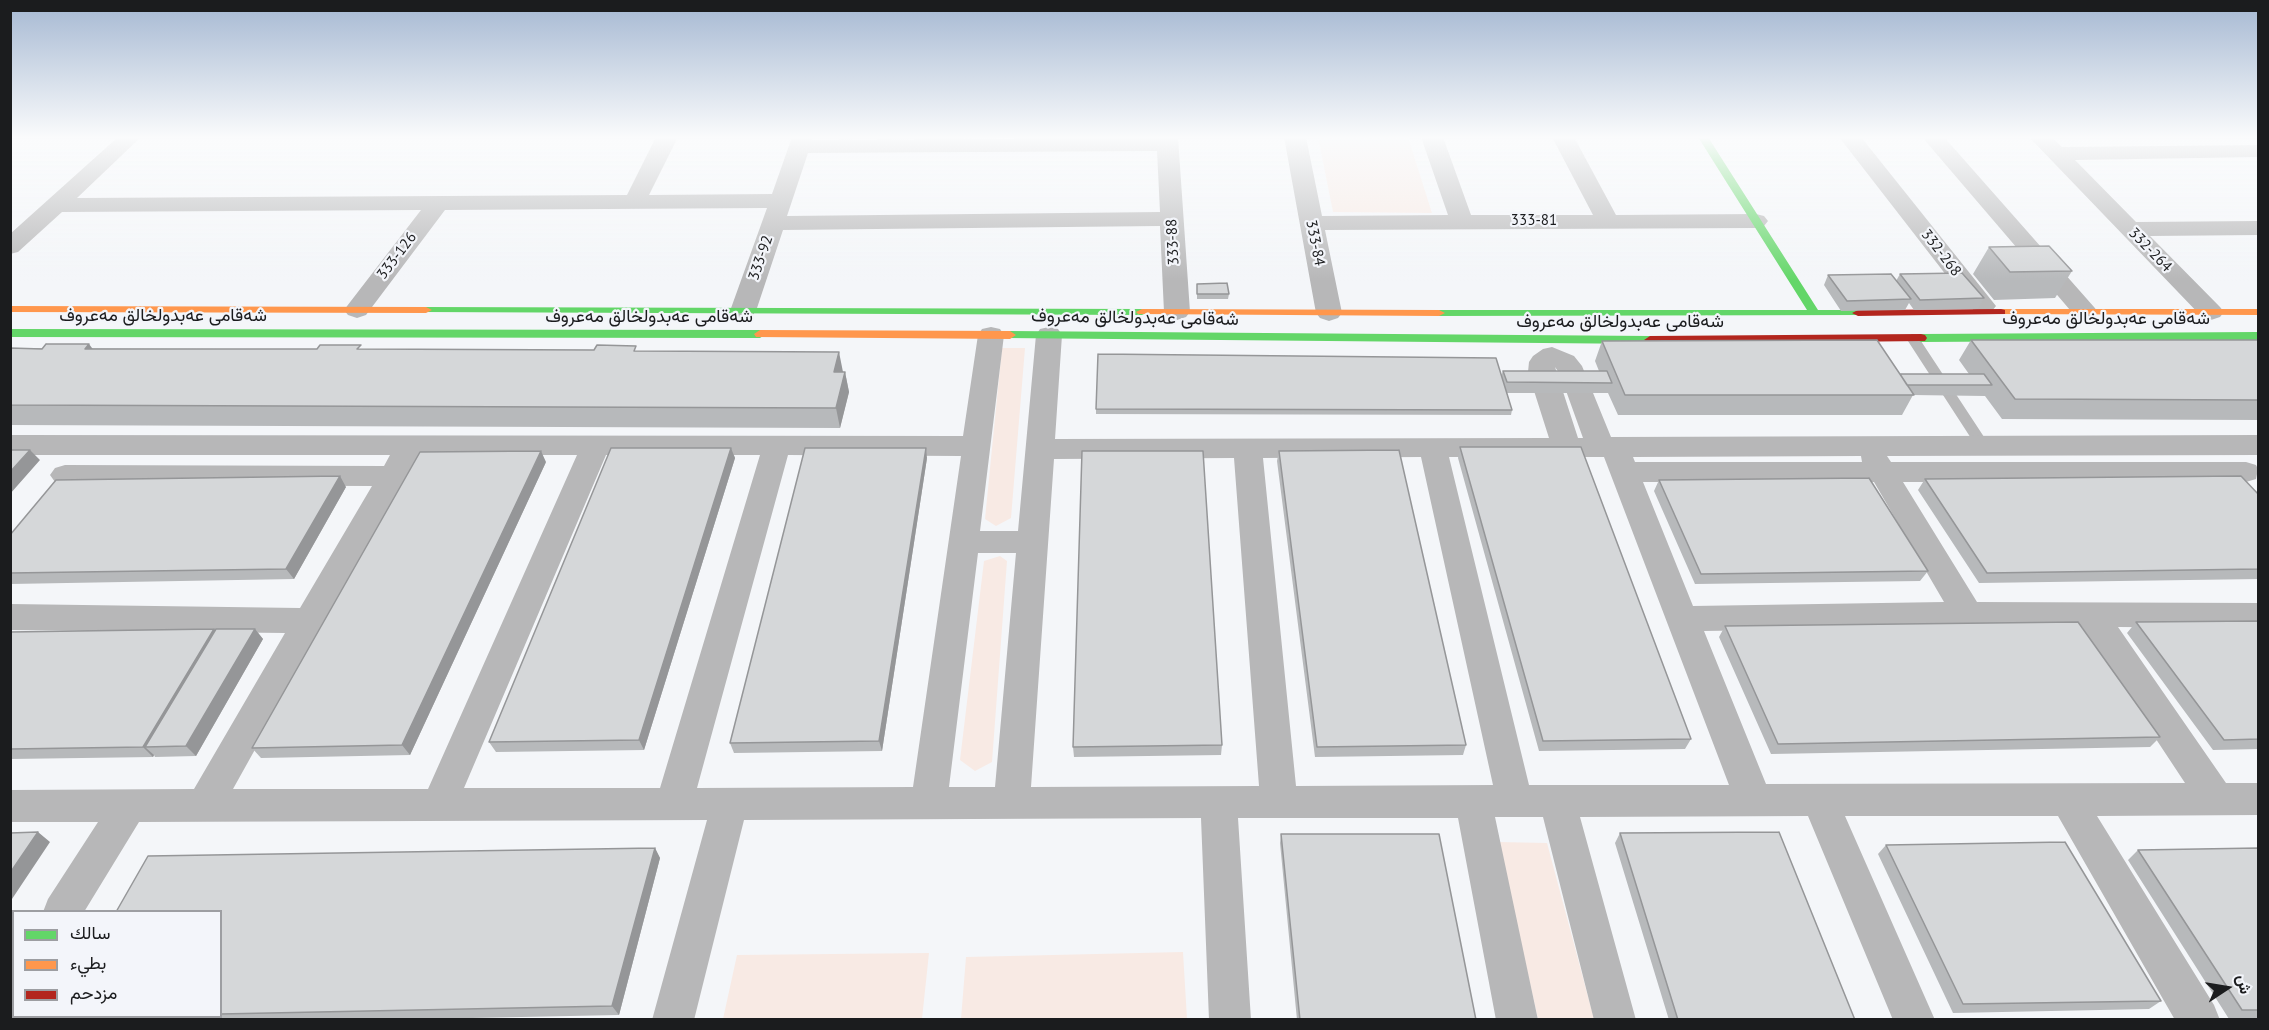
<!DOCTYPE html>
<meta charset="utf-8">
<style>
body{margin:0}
#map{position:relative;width:2269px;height:1030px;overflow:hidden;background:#f4f6f9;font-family:"PT Sans",Vazirmatn,sans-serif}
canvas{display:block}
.frame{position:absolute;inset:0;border:12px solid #1b1c1e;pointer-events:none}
.legend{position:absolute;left:12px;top:910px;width:210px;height:108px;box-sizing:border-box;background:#f3f5fa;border:2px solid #9d9ea2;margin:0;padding:8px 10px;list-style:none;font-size:18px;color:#1b1c1e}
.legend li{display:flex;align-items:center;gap:12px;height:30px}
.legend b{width:30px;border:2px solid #9d9ea2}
.north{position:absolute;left:2197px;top:958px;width:60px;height:60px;-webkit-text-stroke:4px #f3f5fa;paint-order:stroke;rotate:78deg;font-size:16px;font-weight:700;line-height:24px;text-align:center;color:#1b1c1e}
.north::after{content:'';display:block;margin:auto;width:21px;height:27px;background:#1b1c1e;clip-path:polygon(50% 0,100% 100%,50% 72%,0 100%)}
</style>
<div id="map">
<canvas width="2269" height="1030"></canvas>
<div class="frame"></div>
<ul class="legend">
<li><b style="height:8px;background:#63d668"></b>سالك</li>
<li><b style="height:8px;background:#ff974d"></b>بطيء</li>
<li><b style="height:8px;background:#b3261e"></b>مزدحم</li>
</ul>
<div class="north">ش</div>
</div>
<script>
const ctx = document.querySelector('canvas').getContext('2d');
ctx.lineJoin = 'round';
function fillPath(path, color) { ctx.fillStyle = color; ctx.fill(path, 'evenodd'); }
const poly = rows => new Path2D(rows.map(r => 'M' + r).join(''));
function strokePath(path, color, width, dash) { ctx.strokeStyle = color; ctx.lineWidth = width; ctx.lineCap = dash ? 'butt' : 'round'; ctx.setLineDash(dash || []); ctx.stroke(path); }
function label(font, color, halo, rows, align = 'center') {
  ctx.font = font + ' "PT Sans",Vazirmatn,sans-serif'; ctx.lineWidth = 4.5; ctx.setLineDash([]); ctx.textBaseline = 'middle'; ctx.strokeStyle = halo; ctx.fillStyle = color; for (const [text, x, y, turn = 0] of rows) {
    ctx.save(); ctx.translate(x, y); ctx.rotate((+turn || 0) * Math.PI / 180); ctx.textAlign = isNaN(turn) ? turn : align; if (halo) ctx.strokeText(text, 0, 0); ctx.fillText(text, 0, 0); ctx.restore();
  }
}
fillPath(poly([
 [1318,137,1408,137,1432,213,1333,212],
 [1002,348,1025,348,1011,518,996,526,985,519],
 [1000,556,1007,561,992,762,975,771,960,760,984,561],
 [1498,842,1547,843,1594,1019,1538,1019],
 [1183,952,1187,1019,961,1019,966,957],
 [929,953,922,1019,723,1019,737,955]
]), '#f8eae4');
fillPath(poly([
 [1912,334,1917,335,1988,443,1990,446,1988,449,1978,449,1906,338,1912,334]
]), '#b7b7b8');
fillPath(poly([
 [118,137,141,137,77,198,627,195,656,137,678,137,649,195,772,194,792,137,814,137,812,140,1178,137,1190,312,1186,317,1177,320,1168,317,1164,312,1160,226,783,230,756,311,752,316,743,319,734,316,730,311,767,208,445,210,366,315,357,318,348,315,344,310,421,210,62,212,18,252,10,254,10,234,118,137],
 [1157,151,1160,212,787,216,808,153,1157,151],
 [1284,137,1306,137,1322,216,1448,215,1421,137,1443,137,1471,215,1593,215,1552,137,1574,137,1616,215,1756,214,1764,216,1768,221,1764,226,1756,228,1325,230,1342,313,1338,318,1329,321,1320,318,1316,313,1284,137],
 [1839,137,1861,137,1992,301,1996,306,1992,311,1983,314,1974,311,1839,137],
 [1922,137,1944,137,2094,307,2098,312,2094,317,2085,320,2076,317,1922,137],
 [2029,137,2052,137,2062,147,2258,145,2258,157,2075,160,2136,222,2258,221,2258,235,2150,236,2220,307,2224,312,2220,317,2211,320,2202,317,2029,137],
 [991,327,1000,329,1004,335,980,531,1018,531,1036,335,1040,329,1049,327,1058,329,1062,335,1055,439,1549,438,1528,372,1529,362,1533,356,1543,349,1552,347,1574,356,1582,366,1611,437,2258,435,2258,455,1887,456,1891,462,2246,462,2256,465,2258,469,2256,479,2246,482,1903,482,1977,602,2258,603,2258,628,2118,627,2226,783,2258,783,2258,815,2097,816,2214,1005,2220,1020,2175,1020,2058,816,1845,816,1935,1020,1893,1020,1808,816,1580,817,1636,1020,1594,1020,1543,817,1495,817,1538,1020,1496,1020,1458,818,1238,818,1251,1020,1209,1020,1201,818,744,820,694,1020,652,1020,707,820,139,822,84,912,43,912,48,899,98,822,10,822,10,790,194,789,285,633,10,630,10,604,300,608,372,486,65,485,55,482,50,475,55,468,65,465,384,466,390,455,10,455,10,435,963,436,978,335,982,329,991,327],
 [1555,367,1560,374,1583,438,1578,438,1555,367],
 [419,455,577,455,428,789,233,789,419,455],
 [606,455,760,455,660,788,464,788,606,455],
 [788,455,961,456,913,787,697,788,788,455],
 [1861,456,1862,462,1635,462,1633,457,1861,456],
 [1421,457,1493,785,1296,786,1263,458,1421,457],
 [1449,457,1604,457,1729,785,1529,785,1449,457],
 [1234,458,1259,786,1031,787,1054,459,1234,458],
 [1643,482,1874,482,1944,602,1693,606,1643,482],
 [978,553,1016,553,995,787,949,787,978,553],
 [1968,627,2082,627,2185,783,1766,784,1704,631,1968,627],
 [14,968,14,1012,10,1013,10,969,14,968]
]), '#b7b7b8');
fillPath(poly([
 [1698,137,1708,137,1818,310,1858,310,1862,311,1862,315,1439,316,1433,313,1439,310,1807,310,1698,137],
 [426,307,1142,309,1148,312,1142,315,422,312,420,310,426,307],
 [10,329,760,330,766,334,760,338,10,337,10,329],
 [1010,331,1650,336,1656,340,1650,344,1006,338,1004,335,1006,332,1010,331],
 [2258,332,2258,340,1921,342,1915,338,1921,334,2258,332]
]), '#63d668');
fillPath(poly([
 [10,306,426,307,432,310,426,313,10,312,10,306],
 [1142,309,1439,310,1445,313,1439,316,1138,314,1136,312,1142,309],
 [2001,309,2258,309,2258,315,1997,314,1997,310,2001,309],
 [760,330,1010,331,1016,335,1010,339,756,337,754,334,760,330]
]), '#ff974d');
fillPath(poly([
 [2001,309,2005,310,2005,314,1858,316,1852,313,1858,310,2001,309],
 [1921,334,1925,335,1927,338,1925,341,1650,344,1644,340,1650,336,1921,334]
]), '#b3261e');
fillPath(poly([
 [1989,247,2072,271,2055,298,1994,300,1973,274],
 [1900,274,1984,298,1978,309,1914,310,1909,303,1905,310,1841,311,1824,285,1828,275,1896,281],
 [1197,284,1229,294,1228,299,1197,299],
 [1971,340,2259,340,2259,420,2002,419,1985,396,1913,395,1902,415,1618,415,1608,393,1507,393,1512,410,1511,415,1096,414,1096,409,1501,376,1503,371,1599,371,1595,361,1602,341,1900,374,1969,374,1959,360],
 [10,348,638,351,845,372,849,392,840,428,10,425],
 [1460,447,1691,739,1685,749,1539,751,1458,458],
 [731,448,735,458,644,750,496,752,489,742],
 [1279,451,1466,745,1463,755,1315,757,1277,461],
 [927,458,882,751,734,753,730,743],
 [546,462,410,755,261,758,252,748],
 [1925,479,2259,495,2259,579,1979,583,1918,490],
 [1659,480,1928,571,1920,581,1695,584,1654,491],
 [346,487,294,579,10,584,10,535],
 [2259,621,2259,749,2213,750,2127,633,2136,622],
 [1725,626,2160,737,2150,747,1771,754,1719,637],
 [214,629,215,630,255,629,263,639,196,756,155,757,154,755,153,757,10,759,10,632],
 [1222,745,1221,755,1074,757,1073,747],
 [1620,833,1855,1020,1669,1020,1615,843],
 [1281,834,1476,1020,1297,1020,1280,843],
 [1886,845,2161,1001,2149,1009,1953,1013,1878,854],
 [655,848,660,858,619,1015,374,1020,60,1020,55,1017,220,1017,220,912],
 [2259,848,2259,1018,2229,1019,2128,860,2138,850]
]), '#b7b9bb');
fillPath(poly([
 [89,344,104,364,85,349],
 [839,352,843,372,838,392,834,372],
 [845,372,849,392,840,428,836,408],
 [731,448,735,458,644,750,639,740],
 [926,448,927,458,882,751,879,741],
 [30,450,40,460,10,494,10,472],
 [541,451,546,462,410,755,402,745],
 [340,476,346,487,294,579,286,569],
 [214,629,223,640,145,747,154,755,153,757,143,747],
 [255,629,263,639,196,756,186,746],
 [38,832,50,842,10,902,10,873],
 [655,848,660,858,619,1015,612,1006]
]), '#959698');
const building = poly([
 [2049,246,2072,271,2010,272,1989,247,2049,246],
 [1962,273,1984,298,1920,300,1900,274,1962,273],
 [1891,274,1911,299,1847,301,1828,275,1891,274],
 [1227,283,1229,294,1197,294,1197,284,1227,283],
 [1877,340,1914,395,1625,395,1602,341,1877,340],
 [1971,340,2259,340,2259,400,2015,399,1971,340],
 [46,344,89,344,85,349,317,349,320,345,361,345,357,349,594,350,597,345,636,346,634,351,839,352,834,372,845,372,836,408,10,405,10,348,42,349,46,344],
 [1098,354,1496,358,1512,410,1096,409,1098,354],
 [1503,371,1607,371,1612,383,1507,382,1503,371],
 [1900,374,1984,374,1992,385,1907,385,1900,374],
 [1460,447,1581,447,1691,739,1543,741,1460,447],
 [611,448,731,448,639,740,489,742,611,448],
 [805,448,926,448,879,741,730,743,805,448],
 [10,450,30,450,10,472,10,450],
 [1399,450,1466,745,1317,747,1279,451,1399,450],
 [541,451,402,745,252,748,420,452,541,451],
 [1082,451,1203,451,1222,745,1073,747,1082,451],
 [340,476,286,569,10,573,10,535,56,480,340,476],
 [2241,476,2259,495,2259,569,1987,573,1925,479,2241,476],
 [1869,478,1928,571,1701,574,1659,480,1869,478],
 [2259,621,2259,739,2224,740,2136,622,2259,621],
 [2078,622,2160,737,1778,744,1725,626,2078,622],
 [214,629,143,747,10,749,10,632,214,629],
 [216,629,255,629,186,746,145,747,216,629],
 [38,832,10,873,10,833,38,832],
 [1779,832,1855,1020,1678,1020,1620,833,1779,832],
 [1281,834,1439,834,1476,1020,1300,1020,1281,834],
 [2065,842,2161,1001,1963,1004,1886,845,2065,842],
 [655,848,612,1006,220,1014,220,912,116,912,148,856,655,848],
 [2259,848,2259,1010,2242,1010,2138,850,2259,848]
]);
fillPath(building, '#d5d7d9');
strokePath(building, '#959698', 1.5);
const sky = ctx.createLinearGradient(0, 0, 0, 281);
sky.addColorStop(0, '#a5b8d2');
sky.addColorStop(0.49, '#fafbfc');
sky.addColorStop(1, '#fafbfc00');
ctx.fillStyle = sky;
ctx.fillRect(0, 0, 2269, 281);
label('15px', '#1b1c1e', '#f3f5fa', [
 ["333-81",1534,221],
 ["333-88",1173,242,-93],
 ["333-84",1315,243,79],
 ["332-264",2150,250,46],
 ["332-268",1941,253,52],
 ["333-126",397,256,-53],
 ["333-92",761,258,-71]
]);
label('18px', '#1b1c1e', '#f3f5fa', [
 ["شەقامی عەبدولخالق مەعروف",163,316],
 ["شەقامی عەبدولخالق مەعروف",649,317],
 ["شەقامی عەبدولخالق مەعروف",1135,318,1],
 ["شەقامی عەبدولخالق مەعروف",2106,319],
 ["شەقامی عەبدولخالق مەعروف",1620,322]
]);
</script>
